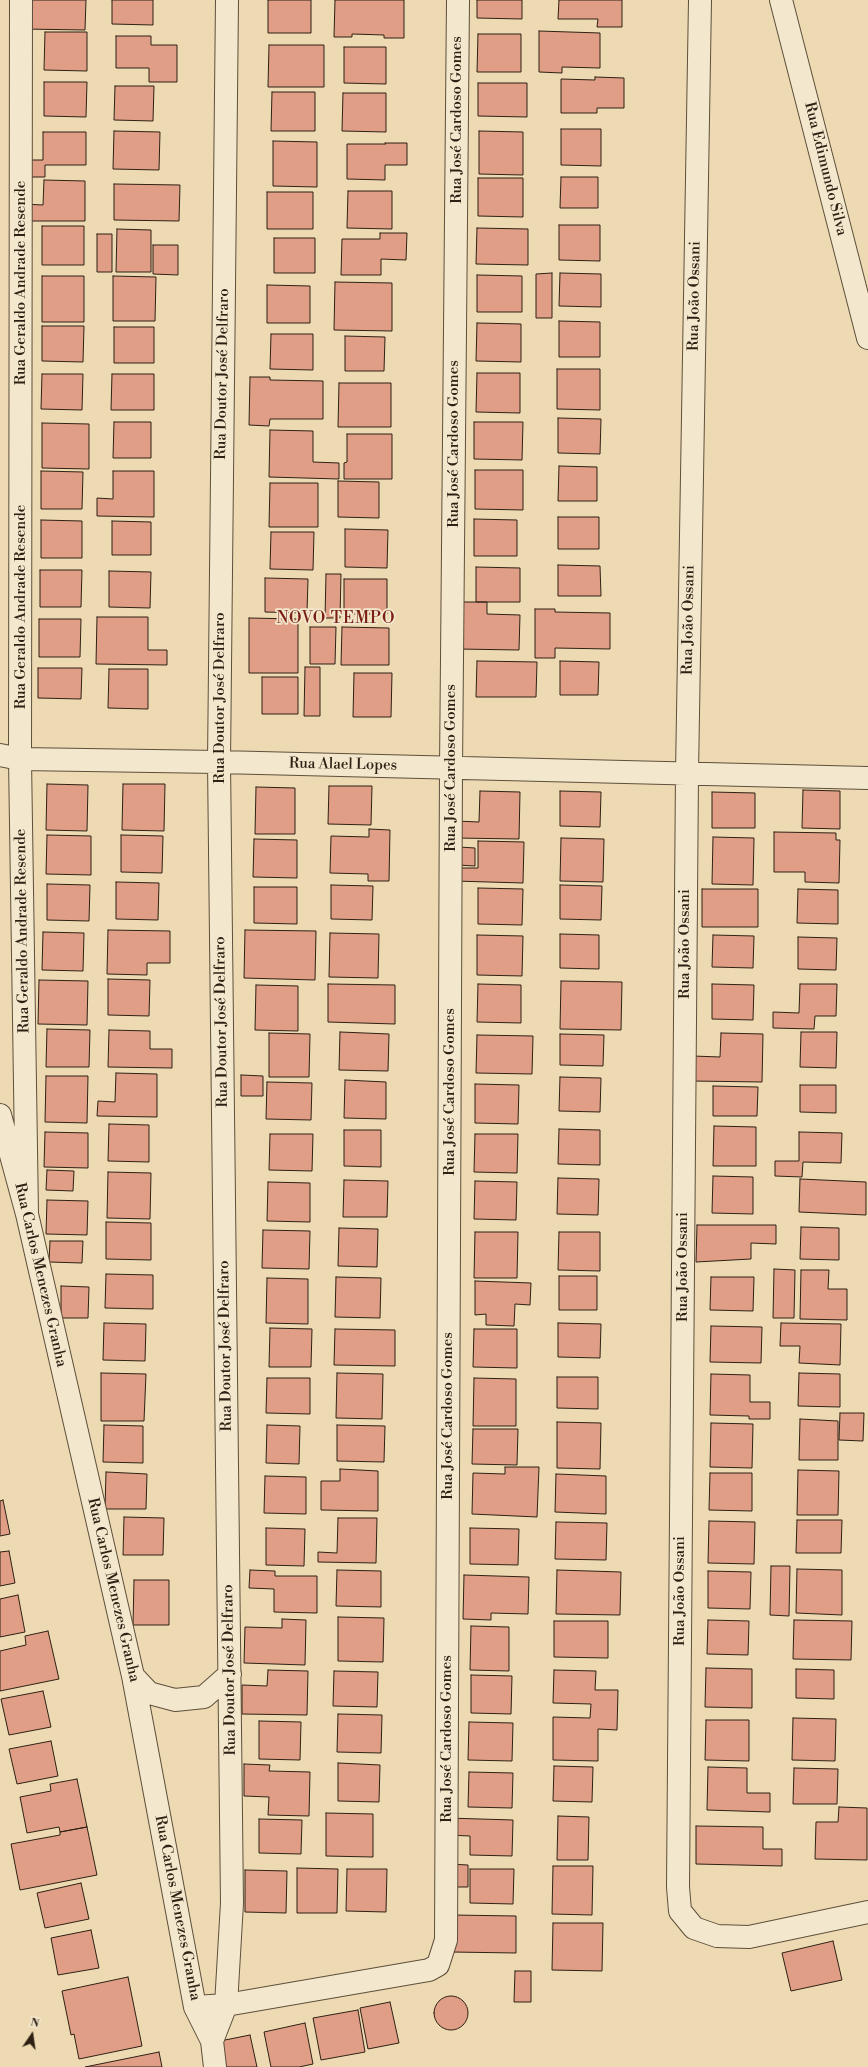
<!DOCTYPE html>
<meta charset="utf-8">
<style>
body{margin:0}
#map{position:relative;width:868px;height:2067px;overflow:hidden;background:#eddab2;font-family:"Libre Bodoni",serif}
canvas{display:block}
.north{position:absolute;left:12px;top:2015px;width:40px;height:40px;-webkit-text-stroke:3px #f3e7cd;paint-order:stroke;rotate:13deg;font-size:11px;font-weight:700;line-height:16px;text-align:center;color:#2e2114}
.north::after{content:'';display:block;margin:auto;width:14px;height:18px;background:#2e2114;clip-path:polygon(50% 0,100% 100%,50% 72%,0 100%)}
</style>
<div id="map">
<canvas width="868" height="2067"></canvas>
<div class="north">N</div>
</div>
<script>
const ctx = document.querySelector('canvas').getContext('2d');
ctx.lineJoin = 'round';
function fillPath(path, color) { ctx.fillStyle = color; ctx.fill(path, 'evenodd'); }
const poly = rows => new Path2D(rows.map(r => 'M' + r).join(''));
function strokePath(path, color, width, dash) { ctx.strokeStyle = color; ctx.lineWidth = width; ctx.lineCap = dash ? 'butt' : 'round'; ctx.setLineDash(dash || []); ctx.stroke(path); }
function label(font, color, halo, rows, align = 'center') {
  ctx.font = font + ' "Libre Bodoni",serif'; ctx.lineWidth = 3.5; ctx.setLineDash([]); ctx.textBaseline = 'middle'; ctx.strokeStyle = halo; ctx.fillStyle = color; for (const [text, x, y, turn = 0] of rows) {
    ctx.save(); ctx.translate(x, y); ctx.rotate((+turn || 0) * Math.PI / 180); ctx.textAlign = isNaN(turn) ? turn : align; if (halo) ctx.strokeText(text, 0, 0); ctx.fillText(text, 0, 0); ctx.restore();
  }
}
const building = poly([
 [24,0,86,0,85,30,24,29,24,0],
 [112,0,153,0,153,25,112,24,112,0],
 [268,0,311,0,311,33,268,33,268,0],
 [335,0,404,0,404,38,384,38,384,35,352,34,352,37,334,37,335,0],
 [477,0,522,0,522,19,477,18,477,0],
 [559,0,622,0,622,27,597,27,598,19,558,19,559,0],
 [539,31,600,33,600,68,562,67,562,73,539,72,539,31],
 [45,32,87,32,87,71,44,70,45,32],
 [478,34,521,34,521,72,477,72,478,34],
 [116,36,151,36,151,45,177,45,177,82,149,82,149,68,116,68,116,36],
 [269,45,324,45,324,87,268,87,269,45],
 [344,47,386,47,386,84,344,83,344,47],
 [595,77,624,78,624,108,597,108,597,113,561,113,561,79,595,80,595,77],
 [44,82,87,82,86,117,44,116,44,82],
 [478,83,527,83,527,117,478,116,478,83],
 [115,86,154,86,153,121,114,120,115,86],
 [272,92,315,92,315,131,271,131,272,92],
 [343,93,386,93,386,132,342,131,343,93],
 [561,129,601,129,601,166,561,165,561,129],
 [114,131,160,132,159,170,113,169,114,131],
 [479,131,523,132,523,175,479,174,479,131],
 [43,132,86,132,86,165,45,165,45,177,22,177,22,160,43,160,43,132],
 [273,141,317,142,317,187,273,186,273,141],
 [385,143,407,143,407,165,385,165,385,180,347,179,347,144,386,144,385,143],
 [561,177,598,177,598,208,560,208,561,177],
 [478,178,523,178,523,217,478,216,478,178],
 [44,180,85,181,85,221,23,221,23,204,43,205,44,180],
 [114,184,180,185,179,221,114,220,114,184],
 [348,191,392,191,392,229,347,228,348,191],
 [267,192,313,192,313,229,267,229,267,192],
 [559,225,600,225,600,261,559,260,559,225],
 [42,226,84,226,84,265,42,265,42,226],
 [477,228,528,229,528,265,476,264,477,228],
 [117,229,151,230,151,272,116,272,117,229],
 [380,233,407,233,406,260,381,259,381,275,341,275,342,239,380,239,380,233],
 [97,234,112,234,112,272,97,272,97,234],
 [274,238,315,238,315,273,274,273,274,238],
 [153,245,178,245,178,275,153,274,153,245],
 [552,273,552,318,536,318,536,274,552,273],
 [560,273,601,274,601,307,559,306,560,273],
 [477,275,522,276,522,312,477,312,477,275],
 [42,276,84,276,84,322,42,322,42,276],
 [113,276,156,277,155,321,113,321,113,276],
 [335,282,392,283,392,331,334,330,335,282],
 [267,285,310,286,310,323,267,323,267,285],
 [559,321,600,322,600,357,559,357,559,321],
 [477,323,521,324,521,362,476,361,477,323],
 [42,326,84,326,83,362,42,361,42,326],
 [114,327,154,327,154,363,114,363,114,327],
 [271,334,313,334,313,370,270,369,271,334],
 [345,336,385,337,384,371,345,371,345,336],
 [557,369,600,369,600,410,557,409,557,369],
 [477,373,520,373,520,413,476,412,477,373],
 [42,374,83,374,82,410,41,409,42,374],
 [112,374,154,374,154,410,111,410,112,374],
 [250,377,270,377,270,380,323,381,323,419,270,419,269,426,249,425,250,377],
 [339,383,391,383,391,427,338,427,339,383],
 [558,418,601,419,600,454,558,453,558,418],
 [114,422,151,422,151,458,113,458,114,422],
 [474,422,523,422,522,460,474,459,474,422],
 [42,423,89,424,89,469,42,468,42,423],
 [270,430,313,431,313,462,339,463,339,479,269,477,270,430],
 [347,434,392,434,392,479,344,479,344,463,347,462,347,434],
 [559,466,597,467,597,501,558,501,559,466],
 [475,470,523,470,523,510,475,509,475,470],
 [41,471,83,472,82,509,41,509,41,471],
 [113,471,154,471,154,517,97,516,97,498,113,499,113,471],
 [338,481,379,482,379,518,338,517,338,481],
 [270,483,318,483,318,527,269,527,270,483],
 [558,517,599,517,599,549,558,549,558,517],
 [474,519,517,520,517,556,474,556,474,519],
 [41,520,82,521,82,558,41,558,41,520],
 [112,521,151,522,151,555,112,555,112,521],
 [345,529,388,530,387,568,345,567,345,529],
 [271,532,314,532,313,570,270,569,271,532],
 [558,565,600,566,601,596,558,596,558,565],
 [476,567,520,568,520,602,476,602,476,567],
 [40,570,82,570,81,607,40,607,40,570],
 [109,571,151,572,150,608,109,607,109,571],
 [326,574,341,574,340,618,325,618,326,574],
 [265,578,308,579,307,613,265,612,265,578],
 [344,579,387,579,387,614,344,614,344,579],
 [459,602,487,602,487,614,520,615,519,650,458,649,459,602],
 [535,609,555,609,555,612,610,613,610,649,555,648,555,658,535,658,535,609],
 [97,617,148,617,148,650,167,650,167,665,96,664,97,617],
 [249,618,298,619,298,673,249,673,249,618],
 [39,619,81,619,80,657,39,657,39,619],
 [310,627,336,627,335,664,310,664,310,627],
 [342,627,389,628,389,665,341,665,342,627],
 [477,661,537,662,536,697,476,697,477,661],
 [560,661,599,662,598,695,560,695,560,661],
 [305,667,320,667,320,716,304,716,305,667],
 [38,668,82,668,81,699,38,698,38,668],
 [109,669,148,669,148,709,108,708,109,669],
 [354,673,392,673,391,717,353,717,354,673],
 [262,677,298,677,298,714,262,714,262,677],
 [47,784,88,785,87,831,46,830,47,784],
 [123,784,165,784,164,831,122,830,123,784],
 [329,786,372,786,371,825,328,824,329,786],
 [256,787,295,788,295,834,255,834,256,787],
 [803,790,840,791,840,829,802,828,803,790],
 [480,791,520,792,519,839,456,838,456,821,479,822,480,791],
 [560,791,601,792,600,827,560,826,560,791],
 [712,792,755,793,755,828,712,828,712,792],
 [369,829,390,830,389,881,368,881,368,874,330,873,331,836,369,837,369,829],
 [774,832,836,833,836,840,840,840,839,883,805,882,805,872,774,872,774,832],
 [47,835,91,836,91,875,46,874,47,835],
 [121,835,163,836,162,873,121,872,121,835],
 [713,837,754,838,753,885,712,884,713,837],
 [561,838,604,839,603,882,560,881,561,838],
 [254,839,297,840,297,878,253,877,254,839],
 [478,841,524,842,523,883,454,881,454,868,478,868,478,841],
 [459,847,475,848,475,866,458,865,459,847],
 [116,882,159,883,158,920,116,919,116,882],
 [47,884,90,885,89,921,47,920,47,884],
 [331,885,373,886,372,920,331,919,331,885],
 [560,885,602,886,601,920,560,919,560,885],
 [254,887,297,887,297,924,254,923,254,887],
 [478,888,523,889,522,925,478,924,478,888],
 [702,889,758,889,758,927,702,927,702,889],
 [798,889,838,890,838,924,797,923,798,889],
 [108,930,170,931,170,963,147,963,147,975,107,974,108,930],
 [245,930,316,931,315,980,244,978,245,930],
 [43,932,84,933,83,971,42,970,43,932],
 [330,933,379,934,378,978,329,977,330,933],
 [560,934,599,935,599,969,560,968,560,934],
 [477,935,523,936,522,976,477,975,477,935],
 [713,935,754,936,753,968,712,967,713,935],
 [798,937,837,938,836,970,798,969,798,937],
 [108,979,150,980,149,1016,108,1015,108,979],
 [39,980,88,981,87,1025,38,1024,39,980],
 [561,981,622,982,621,1030,560,1029,561,981],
 [328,984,395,985,395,1024,328,1022,328,984],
 [478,984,521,985,521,1023,477,1022,478,984],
 [712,984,754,985,753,1020,712,1019,712,984],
 [800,984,837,984,836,1016,815,1016,814,1029,773,1028,773,1012,799,1013,800,984],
 [256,985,298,986,298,1031,255,1030,256,985],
 [47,1029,90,1030,89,1067,46,1067,47,1029],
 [109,1030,150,1031,150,1049,172,1049,172,1068,108,1067,109,1030],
 [340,1032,389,1034,388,1071,339,1070,340,1032],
 [801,1032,837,1032,836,1068,800,1067,801,1032],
 [269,1033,310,1034,309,1077,269,1077,269,1033],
 [721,1033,763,1034,762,1082,692,1081,693,1056,720,1057,721,1033],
 [560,1034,604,1035,603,1066,560,1065,560,1034],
 [477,1035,533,1036,532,1074,476,1073,477,1035],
 [116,1073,157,1074,157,1117,97,1116,98,1101,115,1102,116,1073],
 [241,1075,263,1076,263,1096,241,1096,241,1075],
 [46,1076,88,1076,87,1123,45,1122,46,1076],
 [560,1077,601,1078,600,1112,559,1111,560,1077],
 [345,1080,386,1082,386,1119,344,1118,345,1080],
 [267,1082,312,1083,311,1120,266,1119,267,1082],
 [475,1084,519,1085,518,1124,475,1123,475,1084],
 [800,1085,836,1085,836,1113,800,1112,800,1085],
 [713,1086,758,1087,757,1116,713,1116,713,1086],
 [109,1124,149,1125,149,1162,108,1161,109,1124],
 [714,1126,756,1127,756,1166,713,1166,714,1126],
 [559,1129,600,1130,600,1165,558,1164,559,1129],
 [344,1130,381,1130,381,1167,344,1166,344,1130],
 [45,1132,88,1133,88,1168,44,1167,45,1132],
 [799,1132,842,1133,841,1163,803,1162,802,1177,775,1176,775,1161,799,1161,799,1132],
 [270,1134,313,1134,312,1171,269,1170,270,1134],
 [475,1134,518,1134,517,1173,474,1172,475,1134],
 [47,1170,74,1171,73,1191,46,1190,47,1170],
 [108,1172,151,1173,150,1219,107,1218,108,1172],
 [713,1176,753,1177,753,1214,712,1213,713,1176],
 [558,1178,599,1179,598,1215,557,1214,558,1178],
 [800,1179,866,1182,866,1215,799,1212,800,1179],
 [344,1180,388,1181,387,1217,343,1217,344,1180],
 [475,1181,517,1182,516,1220,474,1219,475,1181],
 [268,1182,310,1183,310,1222,267,1221,268,1182],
 [47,1200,88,1201,87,1235,46,1234,47,1200],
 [106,1222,151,1223,151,1260,106,1259,106,1222],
 [697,1225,776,1225,776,1244,751,1243,751,1259,696,1262,697,1225],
 [801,1227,839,1228,839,1260,800,1259,801,1227],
 [339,1228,378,1229,377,1267,338,1266,339,1228],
 [263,1230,310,1231,309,1269,262,1268,263,1230],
 [475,1232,518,1232,517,1278,474,1278,475,1232],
 [559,1232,600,1232,600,1271,558,1270,559,1232],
 [50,1241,83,1241,82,1263,49,1262,50,1241],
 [774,1269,795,1270,794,1318,773,1318,774,1269],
 [801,1270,829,1270,828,1289,847,1289,847,1320,800,1319,801,1270],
 [106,1274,153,1275,153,1309,105,1308,106,1274],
 [559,1276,597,1276,597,1310,559,1310,559,1276],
 [336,1277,381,1278,380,1318,335,1317,336,1277],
 [711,1277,754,1277,753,1311,710,1310,711,1277],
 [267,1278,308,1279,308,1324,266,1323,267,1278],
 [475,1281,531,1283,530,1305,515,1304,514,1326,486,1325,486,1314,475,1315,475,1281],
 [61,1286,89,1287,88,1318,61,1318,61,1286],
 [104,1323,146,1324,145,1361,103,1360,104,1323],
 [558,1323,601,1324,600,1358,558,1357,558,1323],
 [781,1323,841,1324,840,1365,799,1363,800,1346,780,1346,781,1323],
 [711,1326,762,1327,761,1363,710,1362,711,1326],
 [270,1328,312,1329,311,1367,269,1367,270,1328],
 [335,1329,395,1330,395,1366,334,1365,335,1329],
 [474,1329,517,1329,517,1368,473,1367,474,1329],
 [101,1373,146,1374,144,1421,101,1421,101,1373],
 [337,1373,383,1374,382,1419,336,1418,337,1373],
 [799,1373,840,1374,840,1407,798,1406,799,1373],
 [711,1374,750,1375,750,1402,770,1402,770,1419,749,1419,749,1416,710,1415,711,1374],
 [557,1377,598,1377,598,1409,557,1408,557,1377],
 [267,1378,310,1378,310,1414,266,1413,267,1378],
 [474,1378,516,1379,516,1426,473,1426,474,1378],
 [840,1413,864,1413,863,1441,839,1440,840,1413],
 [800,1419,838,1421,838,1460,799,1460,800,1419],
 [557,1422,601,1423,600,1469,557,1468,557,1422],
 [711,1423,753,1424,752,1468,710,1467,711,1423],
 [104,1425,143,1426,143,1463,103,1462,104,1425],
 [267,1425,300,1426,299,1464,266,1463,267,1425],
 [337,1425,385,1426,384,1462,337,1461,337,1425],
 [473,1429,518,1429,517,1465,472,1464,473,1429],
 [505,1467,539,1467,537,1517,472,1514,473,1473,505,1474,505,1467],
 [340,1469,378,1471,378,1511,321,1510,321,1481,340,1481,340,1469],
 [798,1470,839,1471,838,1515,797,1515,798,1470],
 [106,1472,147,1474,146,1509,105,1509,106,1472],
 [710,1473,752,1473,752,1511,709,1510,710,1473],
 [556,1474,606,1476,606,1514,555,1512,556,1474],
 [265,1476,306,1477,306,1514,264,1513,265,1476],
 [3,1500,10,1534,0,1536,0,1501,3,1500],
 [124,1517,164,1518,163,1555,123,1555,124,1517],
 [338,1518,377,1518,376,1563,318,1562,318,1552,337,1553,338,1518],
 [797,1520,842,1520,841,1553,796,1553,797,1520],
 [709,1521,755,1522,754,1564,708,1563,709,1521],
 [556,1522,607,1523,606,1560,555,1559,556,1522],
 [266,1528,305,1529,304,1566,266,1565,266,1528],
 [470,1528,519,1529,518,1565,470,1564,470,1528],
 [9,1551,15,1583,0,1586,0,1552,9,1551],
 [771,1566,790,1566,789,1616,770,1615,771,1566],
 [797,1569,842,1570,842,1615,796,1613,797,1569],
 [250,1570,275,1571,275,1576,317,1576,317,1613,274,1612,274,1589,249,1588,250,1570],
 [337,1570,381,1571,381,1607,336,1606,337,1570],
 [557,1570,621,1572,620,1615,556,1614,557,1570],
 [708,1571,751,1572,750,1609,708,1608,708,1571],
 [464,1575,529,1577,528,1614,491,1613,491,1620,463,1619,464,1575],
 [134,1580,169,1580,169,1625,133,1625,134,1580],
 [18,1595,25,1632,0,1637,0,1599,18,1595],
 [338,1617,384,1618,383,1662,338,1661,338,1617],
 [282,1619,306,1620,305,1665,244,1663,245,1627,282,1628,282,1619],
 [708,1620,749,1621,748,1655,707,1654,708,1620],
 [794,1620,852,1621,851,1660,793,1659,794,1620],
 [554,1621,608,1621,608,1658,554,1657,554,1621],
 [471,1626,509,1627,509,1671,470,1670,471,1626],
 [48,1631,59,1679,0,1691,0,1651,26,1645,25,1636,48,1631],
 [706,1668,752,1669,752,1708,705,1707,706,1668],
 [796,1669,834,1670,834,1699,796,1698,796,1669],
 [268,1670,308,1671,307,1715,242,1714,242,1685,267,1686,268,1670],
 [554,1670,596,1671,595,1690,618,1690,617,1730,598,1729,598,1761,553,1760,553,1717,590,1718,591,1704,553,1703,554,1670],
 [334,1671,378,1672,377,1707,333,1706,334,1671],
 [471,1675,512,1676,511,1714,471,1713,471,1675],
 [43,1691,51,1727,9,1735,1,1699,43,1691],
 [338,1714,382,1715,381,1753,337,1752,338,1714],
 [793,1718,836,1719,835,1761,792,1760,793,1718],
 [706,1720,749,1720,749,1761,705,1760,706,1720],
 [259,1721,301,1722,300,1760,259,1759,259,1721],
 [469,1722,513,1723,512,1761,468,1760,469,1722],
 [51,1741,58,1776,17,1784,9,1749,51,1741],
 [338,1763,380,1765,379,1802,338,1801,338,1763],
 [244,1764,270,1765,269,1771,310,1772,309,1816,268,1815,269,1797,244,1796,244,1764],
 [554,1766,593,1767,592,1802,553,1801,554,1766],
 [708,1767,747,1768,747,1793,770,1793,770,1812,707,1810,708,1767],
 [794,1768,838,1769,837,1804,793,1804,794,1768],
 [469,1772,513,1773,512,1808,468,1807,469,1772],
 [77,1779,87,1827,60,1832,59,1827,27,1833,20,1797,51,1791,50,1784,77,1779],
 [839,1807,867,1808,867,1860,815,1859,816,1822,838,1822,839,1807],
 [326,1813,373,1814,373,1857,326,1856,326,1813],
 [558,1816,589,1817,588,1860,557,1860,558,1816],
 [447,1818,513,1820,512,1856,470,1855,470,1836,447,1835,447,1818],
 [259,1819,302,1820,301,1854,259,1853,259,1819],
 [696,1826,763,1827,763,1849,782,1849,782,1866,696,1864,696,1826],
 [87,1827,97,1875,20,1890,11,1844,60,1835,60,1832,87,1827],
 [448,1864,468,1865,468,1887,447,1887,448,1864],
 [553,1866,593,1866,592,1915,552,1914,553,1866],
 [297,1868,338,1869,337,1913,297,1913,297,1868],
 [347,1869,387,1869,386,1912,346,1911,347,1869],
 [470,1869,514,1869,513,1904,470,1903,470,1869],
 [245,1870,287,1871,286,1913,245,1912,245,1870],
 [81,1883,89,1919,45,1928,37,1893,81,1883],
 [452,1915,516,1916,516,1953,452,1952,452,1915],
 [553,1923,603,1923,602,1971,552,1970,553,1923],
 [91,1930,99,1968,58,1975,51,1938,91,1930],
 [833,1941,842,1980,791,1991,782,1953,833,1941],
 [515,1971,531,1971,531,2002,514,2002,515,1971],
 [128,1977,142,2046,79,2059,74,2034,71,2035,62,1991,128,1977],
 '434 2013a17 17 0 1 1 34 0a17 17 0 1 1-34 0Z',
 [390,2002,399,2043,368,2049,360,2008,390,2002],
 [358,2010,365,2052,321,2060,313,2018,358,2010],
 [305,2023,313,2064,299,2067,271,2067,264,2032,305,2023],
 [250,2035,257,2067,221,2067,215,2042,250,2035],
 [159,2052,162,2067,85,2067,159,2052]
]);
fillPath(building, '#df9e85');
strokePath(building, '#2e2114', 1);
const minor = poly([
 [21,0,20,759,27,1214],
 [700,0,687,773,678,1887,680,1911,694,1928,717,1936,749,1937,868,1912],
 [781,0,868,338],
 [0,755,20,759,219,762,868,778],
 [0,1115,27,1214,133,1676,195,2007,212,2041,215,2067],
 [133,1676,149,1693,175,1700,204,1697,230,1674],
 [195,2007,226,2005,429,1970,438,1965,446,1940,451,768,458,0],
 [212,2041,226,2005,232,1903,219,762,227,0]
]);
strokePath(minor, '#5e4f3c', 24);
strokePath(minor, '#f3e7cd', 22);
label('15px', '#2e2114', '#f3e7cd', [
 ["Rua José Cardoso Gomes",457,120,-90],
 ["Rua Edimundo Silva",825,169,76],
 ["Rua Geraldo Andrade Resende",21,283,-90],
 ["Rua João Ossani",695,296,-89],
 ["Rua Doutor José Delfraro",223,374,-89],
 ["Rua José Cardoso Gomes",454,444,-90],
 ["Rua Geraldo Andrade Resende",21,607,-90],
 ["Rua João Ossani",689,620,-89],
 ["Rua Doutor José Delfraro",220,698,-90],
 ["Rua Alael Lopes",343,765,1],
 ["Rua José Cardoso Gomes",451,768,-90],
 ["Rua Geraldo Andrade Resende",23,931,-91],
 ["Rua João Ossani",685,944,-90],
 ["Rua Doutor José Delfraro",222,1022,-91],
 ["Rua José Cardoso Gomes",450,1092,-90],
 ["Rua João Ossani",683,1267,-90],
 ["Rua Carlos Menezes Granha",40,1275,77],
 ["Rua Doutor José Delfraro",226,1346,-91],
 ["Rua José Cardoso Gomes",448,1416,-90],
 ["Rua Carlos Menezes Granha",113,1590,77],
 ["Rua João Ossani",680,1591,-90],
 ["Rua Doutor José Delfraro",230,1670,-91],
 ["Rua José Cardoso Gomes",447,1739,-90],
 ["Rua Carlos Menezes Granha",177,1908,79]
]);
ctx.letterSpacing = '1px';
label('16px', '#7a1f14', '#f3e7cd', [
 ["NOVO TEMPO",336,619]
]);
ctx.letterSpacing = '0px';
</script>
